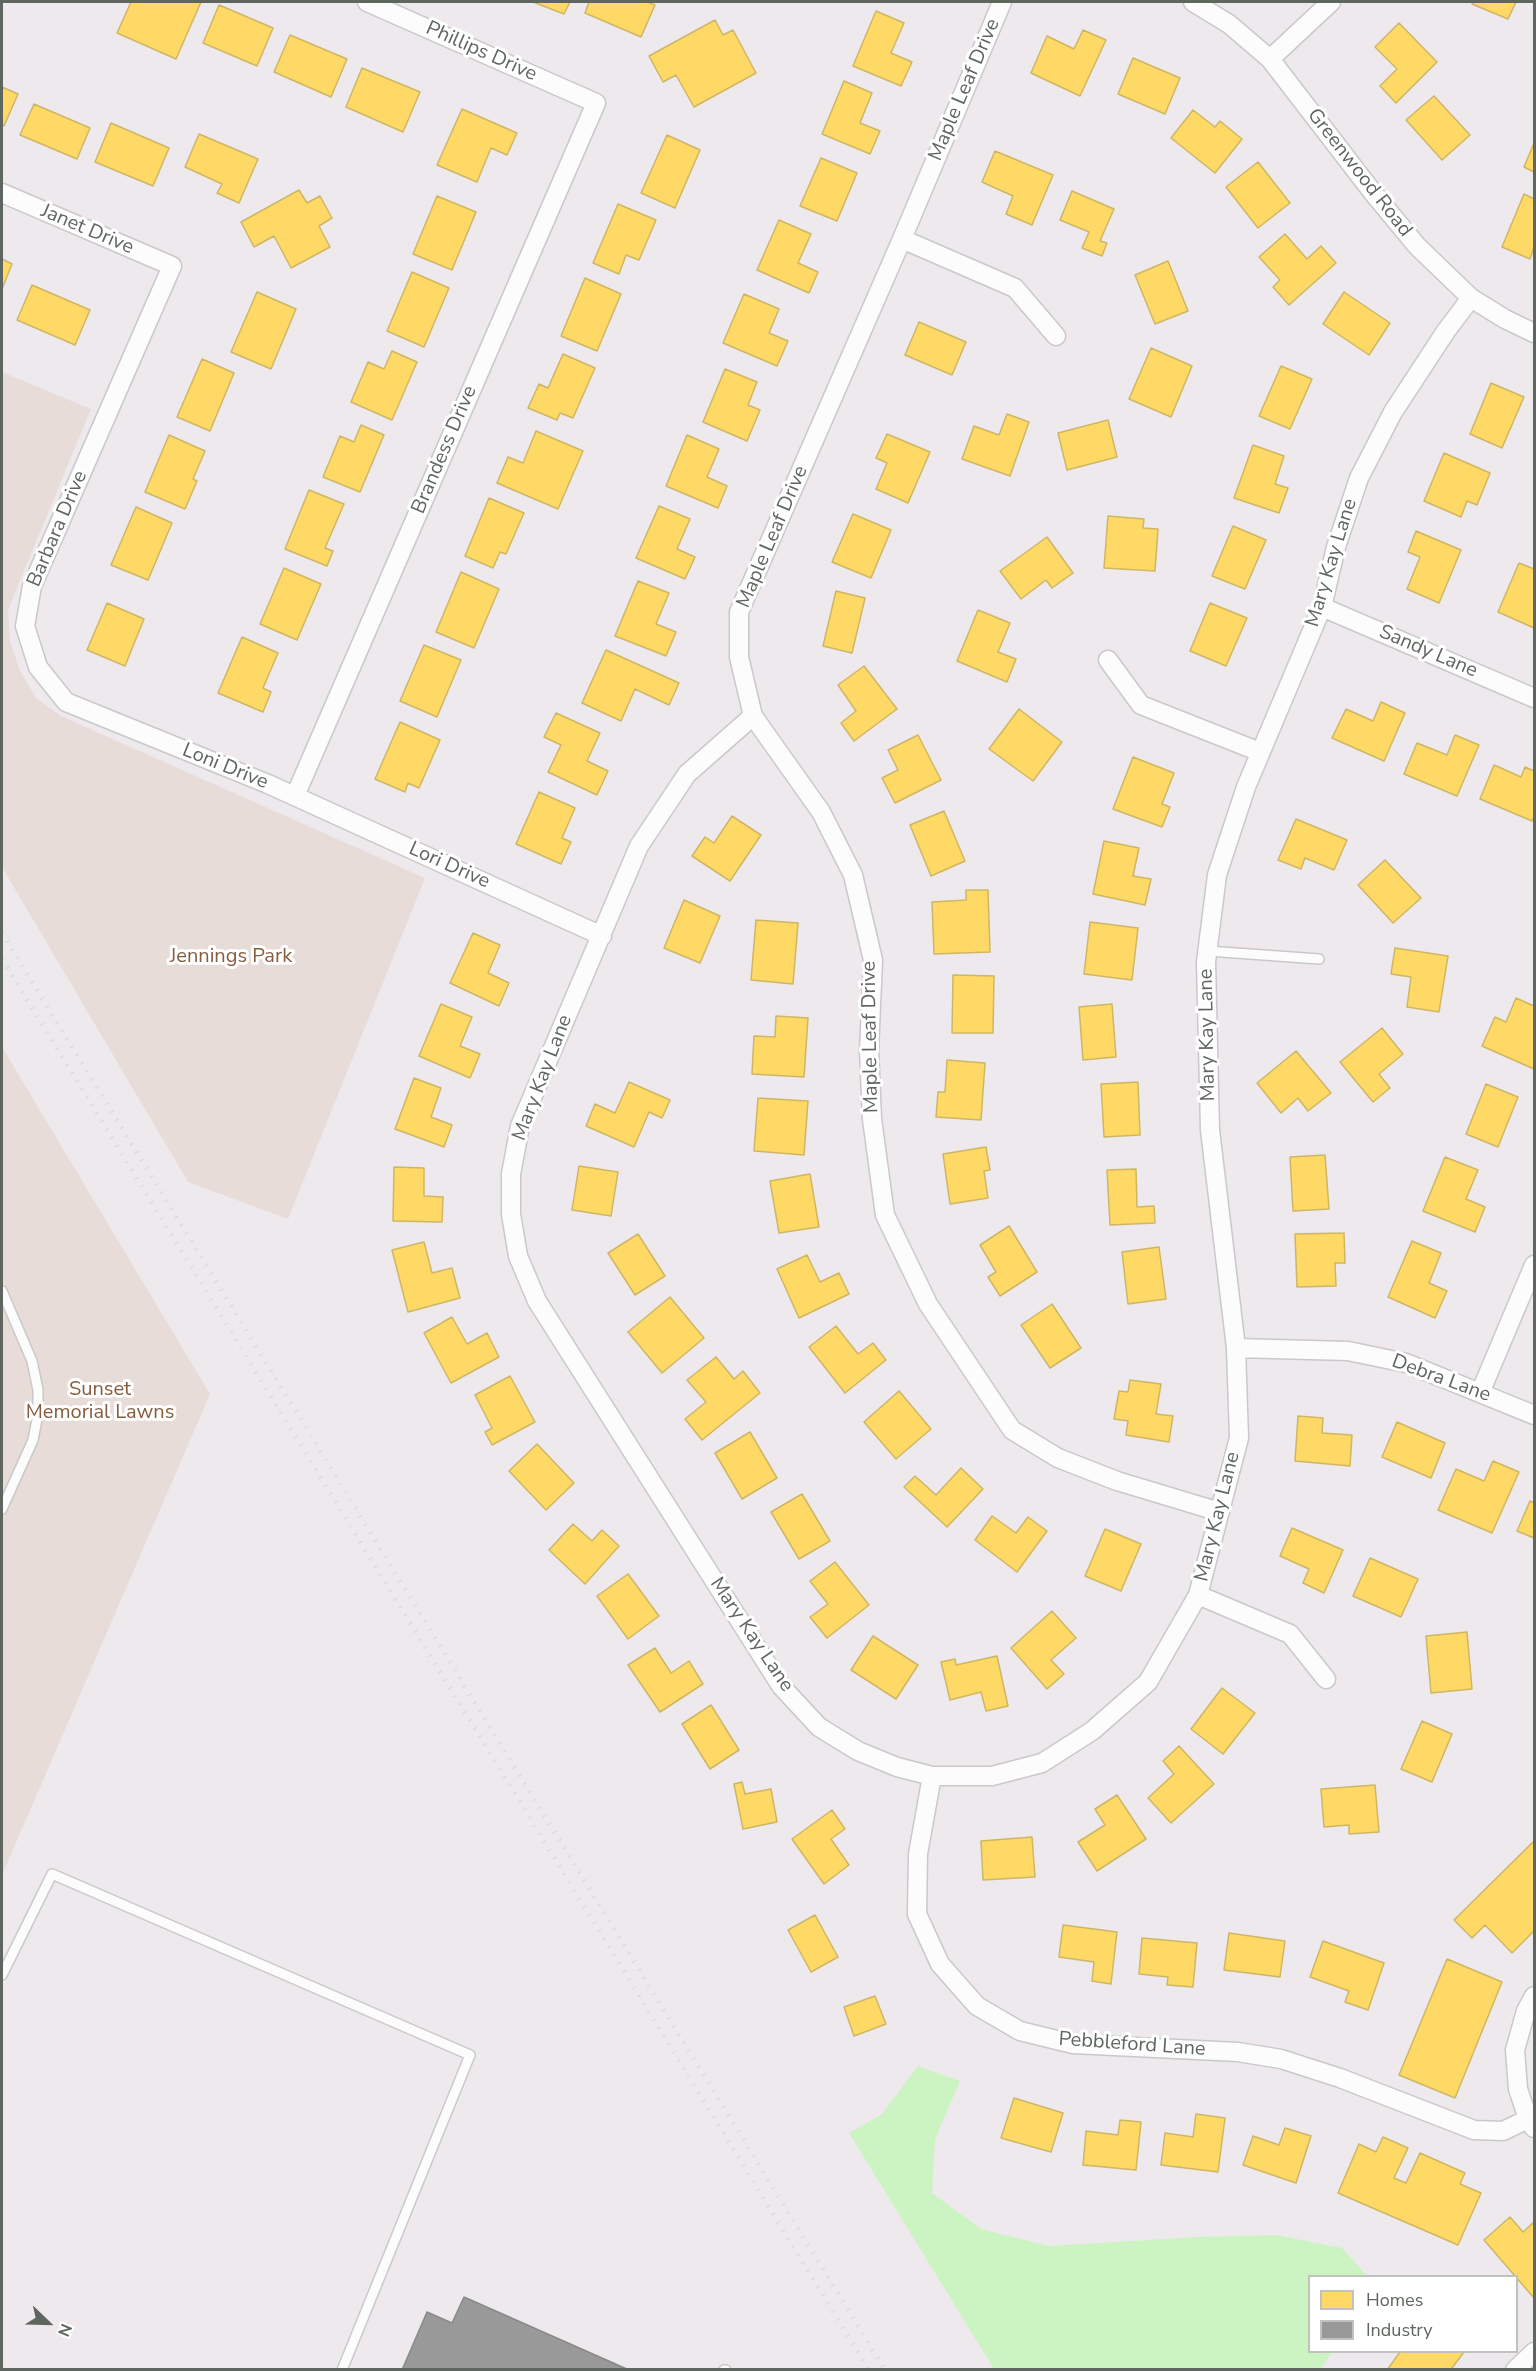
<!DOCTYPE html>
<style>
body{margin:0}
#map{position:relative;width:1536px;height:2371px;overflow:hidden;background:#eee9ed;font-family:"Nunito Sans",sans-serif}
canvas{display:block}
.frame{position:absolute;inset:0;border:3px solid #5f665f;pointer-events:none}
.legend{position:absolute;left:1308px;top:2275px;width:210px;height:78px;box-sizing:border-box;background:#fff;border:2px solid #bfc2bf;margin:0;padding:8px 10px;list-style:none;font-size:18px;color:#5f665f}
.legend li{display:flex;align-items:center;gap:12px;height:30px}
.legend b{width:30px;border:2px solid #bfc2bf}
.north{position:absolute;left:18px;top:2293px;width:60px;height:60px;-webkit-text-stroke:4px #fff;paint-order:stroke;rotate:113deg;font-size:16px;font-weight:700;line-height:24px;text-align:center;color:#5f665f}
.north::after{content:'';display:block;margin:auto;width:21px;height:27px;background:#5f665f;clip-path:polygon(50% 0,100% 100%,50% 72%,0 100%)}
</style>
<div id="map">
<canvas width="1536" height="2371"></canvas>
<div class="frame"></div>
<ul class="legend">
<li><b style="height:16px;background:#ffd966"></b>Homes</li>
<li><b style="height:16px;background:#999"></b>Industry</li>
</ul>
<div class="north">N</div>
</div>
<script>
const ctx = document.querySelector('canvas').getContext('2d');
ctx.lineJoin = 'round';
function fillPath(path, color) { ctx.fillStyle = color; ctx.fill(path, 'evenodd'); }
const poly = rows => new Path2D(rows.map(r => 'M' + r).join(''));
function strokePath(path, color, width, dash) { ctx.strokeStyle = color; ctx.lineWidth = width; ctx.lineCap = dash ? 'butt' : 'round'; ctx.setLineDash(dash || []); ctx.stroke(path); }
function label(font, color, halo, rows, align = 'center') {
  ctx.font = font + ' "Nunito Sans",sans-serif'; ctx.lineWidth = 6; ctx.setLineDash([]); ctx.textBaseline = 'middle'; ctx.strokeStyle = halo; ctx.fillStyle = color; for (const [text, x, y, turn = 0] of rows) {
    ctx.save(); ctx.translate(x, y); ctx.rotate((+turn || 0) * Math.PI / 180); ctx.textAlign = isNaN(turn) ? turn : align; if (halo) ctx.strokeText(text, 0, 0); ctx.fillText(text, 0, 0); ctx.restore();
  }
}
fillPath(poly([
 [2,372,91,409,8,610,10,641,20,671,36,698,61,716,425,878,288,1219,188,1182,2,867],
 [2,1047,210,1394,2,1875]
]), '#e8dcd8');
fillPath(poly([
 [918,2066,960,2081,935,2139,932,2193,981,2229,1049,2246,1197,2237,1276,2235,1342,2248,1367,2276,1310,2276,1310,2352,1332,2352,1321,2369,994,2369,849,2133,882,2114]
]), '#ccf4c2');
const homes = poly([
 [131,2,201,2,176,59,117,33,131,2],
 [533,2,570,2,564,14,533,2],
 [589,2,647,2,655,5,641,37,585,13,589,2],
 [1474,2,1516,2,1508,19,1472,4,1474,2],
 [219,5,273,28,257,66,203,43,219,5],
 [876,11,904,23,891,53,912,62,901,86,853,66,876,11],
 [715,20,723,35,733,30,756,73,694,107,676,75,663,82,649,56,715,20],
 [1399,23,1437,62,1396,103,1380,86,1397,69,1375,47,1399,23],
 [1083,30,1106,40,1080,96,1031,73,1047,36,1074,49,1083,30],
 [290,35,347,59,331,97,274,72,290,35],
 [1133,58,1180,78,1165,114,1118,94,1133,58],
 [362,68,420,92,403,132,346,107,362,68],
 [844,81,872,93,860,123,880,131,870,154,822,134,844,81],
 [2,87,18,94,4,126,2,125,2,87],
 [1434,96,1470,135,1442,160,1406,120,1434,96],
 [34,104,90,128,77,159,20,135,34,104],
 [462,109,517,133,507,155,491,148,477,182,437,165,462,109],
 [1193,110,1215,127,1220,121,1242,139,1215,173,1171,138,1193,110],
 [111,123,169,148,153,186,95,162,111,123],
 [199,134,258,159,239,203,217,193,222,184,185,167,199,134],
 [667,135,700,150,675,208,641,193,667,135],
 [1534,143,1534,172,1524,167,1534,143],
 [995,151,1053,175,1032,225,1006,214,1013,196,982,182,995,151],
 [821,158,857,173,837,221,800,206,821,158],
 [1258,162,1290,203,1258,228,1226,187,1258,162],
 [299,190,307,203,320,196,332,218,319,226,330,247,291,268,274,236,254,247,241,222,299,190],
 [1072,191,1114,209,1100,241,1107,243,1102,256,1082,248,1089,232,1060,220,1072,191],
 [1524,194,1534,199,1534,247,1530,259,1502,247,1524,194],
 [437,196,476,212,452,270,413,254,437,196],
 [618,204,656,220,639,260,626,255,619,274,593,263,618,204],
 [779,220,811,234,798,263,818,272,809,293,757,270,779,220],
 [1285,234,1307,259,1321,246,1336,263,1289,305,1273,287,1280,280,1259,257,1285,234],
 [2,259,12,264,2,289,2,259],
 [1168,261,1188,311,1155,324,1135,275,1168,261],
 [412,272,449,288,424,347,387,331,412,272],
 [585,278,621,294,597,351,561,336,585,278],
 [32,285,90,310,75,345,17,320,32,285],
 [257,292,296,309,271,369,231,352,257,292],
 [1344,292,1390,323,1369,355,1323,324,1344,292],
 [744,294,779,309,769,333,788,341,777,366,723,343,744,294],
 [919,322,966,342,952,375,905,355,919,322],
 [1151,348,1192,366,1171,417,1129,399,1151,348],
 [392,351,417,362,392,420,351,402,368,362,384,369,392,351],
 [563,354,595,368,573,418,560,413,557,420,528,408,539,384,548,388,563,354],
 [202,359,234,373,210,431,177,417,202,359],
 [1281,366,1312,379,1290,429,1259,416,1281,366],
 [725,369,757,382,748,405,760,410,747,441,703,422,725,369],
 [1491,383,1524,397,1502,448,1470,434,1491,383],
 [1007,414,1029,422,1010,476,962,459,974,426,999,435,1007,414],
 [1108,420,1117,457,1067,470,1058,433,1108,420],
 [361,425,384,435,360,492,323,477,340,436,354,442,361,425],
 [536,431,583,451,558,509,497,483,508,457,523,463,536,431],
 [887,434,930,452,908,503,876,489,887,463,876,458,887,434],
 [169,435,205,451,193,479,197,481,185,509,145,492,169,435],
 [687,435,719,449,707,477,727,486,718,508,666,486,687,435],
 [1253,445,1284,456,1275,484,1288,488,1279,513,1234,498,1253,445],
 [1444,453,1490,473,1477,505,1467,501,1461,517,1424,501,1444,453],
 [309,490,344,504,325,548,333,551,327,566,285,549,309,490],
 [489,498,524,513,506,554,500,552,493,568,465,556,489,498],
 [659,506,690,519,677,549,695,557,685,579,636,558,659,506],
 [136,507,172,523,148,580,111,565,136,507],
 [853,514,891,530,871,578,832,562,853,514],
 [1108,516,1144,519,1143,528,1158,529,1155,571,1104,568,1108,516],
 [1233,526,1266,540,1245,589,1212,576,1233,526],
 [1416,531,1461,550,1439,603,1407,589,1420,557,1408,552,1416,531],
 [1047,537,1073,573,1052,588,1046,580,1021,599,1000,571,1047,537],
 [1519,563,1534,569,1534,628,1498,612,1519,563],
 [284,568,321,584,297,640,260,624,284,568],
 [461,572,499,589,474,648,436,632,461,572],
 [638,581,669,593,656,624,676,632,666,656,615,636,638,581],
 [836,591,865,598,852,653,823,646,836,591],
 [107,603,144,619,125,666,87,650,107,603],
 [1210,603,1247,618,1226,666,1190,651,1210,603],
 [978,610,1010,623,998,652,1016,659,1007,682,957,661,978,610],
 [242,637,278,653,263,688,271,692,263,712,218,693,242,637],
 [424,645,461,660,437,717,400,701,424,645],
 [606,650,679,683,669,705,635,689,621,721,582,703,606,650],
 [864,666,897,709,854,741,841,723,856,711,838,685,864,666],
 [1381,702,1405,713,1384,761,1332,738,1346,709,1373,721,1381,702],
 [1019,709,1062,742,1033,781,989,749,1019,709],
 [556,713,600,733,587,761,608,771,597,795,548,772,561,745,544,737,556,713],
 [400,722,440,740,419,788,408,783,405,792,375,779,400,722],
 [918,735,941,780,895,803,882,778,898,770,888,750,918,735],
 [1455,735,1479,745,1457,796,1404,774,1417,743,1447,755,1455,735],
 [1133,757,1174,773,1162,804,1170,807,1162,827,1113,809,1133,757],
 [1494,765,1521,777,1525,767,1534,771,1534,816,1532,821,1480,799,1494,765],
 [539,792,575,808,562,838,571,842,561,864,516,844,539,792],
 [944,811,965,861,931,876,910,825,944,811],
 [732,816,761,835,730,881,692,856,705,837,714,843,732,816],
 [1296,819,1347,840,1334,870,1305,858,1301,869,1278,860,1296,819],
 [1104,841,1139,848,1133,876,1151,879,1145,905,1093,894,1104,841],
 [1385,860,1421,898,1393,923,1358,885,1385,860],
 [966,890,988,890,990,952,934,954,932,902,966,900,966,890],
 [684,900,720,916,700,963,664,948,684,900],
 [756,920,798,923,793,984,751,980,756,920],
 [1090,922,1138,928,1132,980,1084,974,1090,922],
 [473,933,500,945,488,973,509,983,499,1006,450,983,473,933],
 [1395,948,1448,956,1439,1012,1407,1007,1411,977,1391,974,1395,948],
 [953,975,994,976,993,1033,952,1033,953,975],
 [1516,998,1534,1006,1534,1069,1482,1046,1495,1017,1506,1022,1516,998],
 [441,1004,472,1017,460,1046,480,1054,470,1078,419,1056,441,1004],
 [1112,1004,1116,1057,1083,1060,1079,1007,1112,1004],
 [776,1016,808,1018,804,1077,752,1074,754,1036,775,1037,776,1016],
 [1382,1028,1403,1054,1379,1074,1390,1088,1373,1102,1340,1062,1382,1028],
 [1296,1051,1331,1093,1308,1111,1298,1098,1281,1113,1257,1083,1296,1051],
 [947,1060,985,1063,981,1120,936,1117,938,1092,945,1092,947,1060],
 [414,1078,441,1088,431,1117,452,1125,444,1147,395,1129,414,1078],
 [629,1082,670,1100,662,1118,649,1112,634,1147,586,1126,595,1104,615,1113,629,1082],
 [1138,1082,1140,1135,1104,1137,1101,1084,1138,1082],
 [1486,1084,1518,1097,1498,1147,1466,1134,1486,1084],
 [758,1098,808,1101,804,1155,754,1151,758,1098],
 [986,1147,990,1170,984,1171,988,1198,950,1204,943,1154,986,1147],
 [1325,1155,1329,1209,1293,1211,1290,1157,1325,1155],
 [1445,1157,1478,1170,1466,1199,1485,1207,1475,1232,1423,1211,1445,1157],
 [579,1166,618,1172,611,1216,572,1210,579,1166],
 [394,1167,424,1168,424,1196,443,1197,442,1222,393,1221,394,1167],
 [1136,1169,1137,1207,1154,1206,1155,1223,1110,1225,1107,1170,1136,1169],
 [810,1174,819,1227,779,1233,770,1181,810,1174],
 [1009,1226,1037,1272,1000,1296,988,1277,996,1272,980,1245,1009,1226],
 [1344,1233,1345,1263,1335,1263,1336,1286,1297,1287,1295,1234,1344,1233],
 [638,1234,665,1276,635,1295,608,1253,638,1234],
 [1412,1241,1441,1253,1429,1283,1447,1291,1435,1318,1388,1297,1412,1241],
 [424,1242,432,1273,452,1268,460,1298,408,1312,392,1250,424,1242],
 [1159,1247,1166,1299,1128,1304,1122,1252,1159,1247],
 [807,1255,820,1282,839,1273,849,1294,799,1318,777,1269,807,1255],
 [670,1297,704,1338,662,1373,628,1332,670,1297],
 [1052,1304,1081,1348,1050,1368,1021,1325,1052,1304],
 [452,1317,467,1344,487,1333,499,1357,451,1383,424,1333,452,1317],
 [836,1326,858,1354,873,1343,886,1360,845,1393,809,1347,836,1326],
 [716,1357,734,1379,743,1371,760,1393,702,1440,685,1419,706,1402,687,1380,716,1357],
 [510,1376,535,1422,492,1445,485,1432,492,1428,475,1395,510,1376],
 [1130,1380,1161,1384,1156,1414,1173,1416,1169,1442,1126,1435,1128,1421,1114,1419,1119,1391,1128,1392,1130,1380],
 [899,1391,931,1429,896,1459,864,1422,899,1391],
 [1298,1416,1323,1418,1322,1433,1352,1435,1350,1466,1295,1461,1298,1416],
 [1397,1422,1445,1443,1431,1478,1382,1457,1397,1422],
 [750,1432,777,1478,742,1499,715,1453,750,1432],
 [537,1444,574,1483,546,1510,509,1471,537,1444],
 [1493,1461,1519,1472,1492,1533,1438,1510,1456,1469,1484,1481,1493,1461],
 [961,1468,983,1489,947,1527,904,1487,915,1476,936,1495,961,1468],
 [802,1494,830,1541,799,1559,771,1512,802,1494],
 [1530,1501,1534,1503,1534,1538,1517,1531,1530,1501],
 [992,1516,1016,1533,1028,1517,1047,1531,1017,1572,975,1540,992,1516],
 [573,1524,592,1541,602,1530,619,1546,585,1584,549,1550,573,1524],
 [1292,1528,1343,1550,1324,1593,1303,1583,1309,1569,1280,1556,1292,1528],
 [1105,1529,1141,1544,1121,1591,1085,1576,1105,1529],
 [1370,1558,1418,1579,1401,1617,1353,1596,1370,1558],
 [835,1562,869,1605,827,1638,810,1617,828,1604,810,1581,835,1562],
 [628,1574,659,1616,628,1639,597,1596,628,1574],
 [1052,1611,1076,1638,1051,1660,1064,1674,1047,1689,1011,1648,1052,1611],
 [1467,1632,1472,1689,1431,1693,1426,1636,1467,1632],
 [873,1636,918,1665,896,1699,851,1670,873,1636],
 [655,1648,671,1673,689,1661,703,1684,660,1712,628,1665,655,1648],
 [997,1656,1008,1706,986,1711,981,1692,950,1700,941,1662,955,1659,956,1665,997,1656],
 [1222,1688,1255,1713,1223,1754,1191,1729,1222,1688],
 [711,1705,739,1750,710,1769,682,1724,711,1705],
 [1422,1721,1452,1734,1432,1782,1401,1769,1422,1721],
 [1179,1746,1214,1784,1171,1823,1148,1798,1174,1774,1163,1761,1179,1746],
 [742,1782,745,1794,771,1789,777,1822,743,1829,734,1784,742,1782],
 [1375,1785,1379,1832,1349,1834,1349,1825,1324,1827,1321,1789,1375,1785],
 [1117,1795,1146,1839,1097,1871,1078,1842,1105,1825,1095,1809,1117,1795],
 [832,1810,845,1829,831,1839,849,1865,824,1884,792,1839,832,1810],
 [1032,1837,1035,1877,983,1880,981,1841,1032,1837],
 [1534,1841,1534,1931,1512,1953,1485,1925,1472,1938,1454,1920,1534,1841],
 [815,1915,838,1957,811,1972,788,1930,815,1915],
 [1063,1925,1117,1932,1111,1984,1092,1981,1094,1962,1059,1957,1063,1925],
 [1229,1933,1285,1941,1280,1977,1224,1970,1229,1933],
 [1142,1938,1197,1943,1193,1987,1167,1985,1168,1977,1139,1974,1142,1938],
 [1323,1941,1384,1963,1368,2010,1345,2002,1349,1991,1310,1977,1323,1941],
 [1447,1959,1502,1982,1455,2098,1399,2075,1447,1959],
 [875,1996,886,2024,854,2036,844,2007,875,1996],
 [1014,2098,1063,2113,1051,2152,1001,2138,1014,2098],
 [1196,2114,1225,2118,1218,2172,1161,2165,1165,2133,1193,2137,1196,2114],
 [1120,2120,1141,2122,1136,2170,1083,2165,1086,2131,1118,2135,1120,2120],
 [1285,2128,1311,2136,1296,2183,1243,2165,1253,2136,1279,2145,1285,2128],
 [1383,2137,1408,2148,1394,2178,1406,2183,1420,2153,1465,2173,1460,2184,1481,2193,1458,2245,1338,2193,1359,2144,1376,2152,1383,2137],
 [1510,2217,1523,2232,1534,2222,1534,2298,1484,2240,1510,2217],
 [1400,2352,1464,2352,1452,2368,1454,2370,1387,2370,1400,2352]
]);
fillPath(homes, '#ffd966');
strokePath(homes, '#cfb664', 1.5);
const industry = poly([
 [464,2297,629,2370,402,2370,427,2312,452,2323,464,2297]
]);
fillPath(industry, '#999');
strokePath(industry, '#888a88', 1.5);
const lane = poly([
 [1208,951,1319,959],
 [2,1291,32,1361,38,1390,38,1414,33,1440,2,1509],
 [2,1975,52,1874,470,2055,342,2370],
 [724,2370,726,2370]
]);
const street = poly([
 [1002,2,902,239,739,612,739,657,753,716,821,812,853,875,873,960,869,1051,872,1119,885,1215,928,1304,1012,1430,1058,1458,1117,1481,1220,1512],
 [1193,2,1229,24,1270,59,1374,194,1417,246,1471,298,1505,319,1534,333],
 [1270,59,1331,2],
 [2,193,172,266,32,586,25,626,38,667,66,702,268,784,602,936],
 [902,239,1015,288,1056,336],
 [1322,607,1534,698],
 [1108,660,1141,705,1260,752],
 [753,716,687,774,639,846,520,1126,511,1174,511,1214,518,1256,537,1301,781,1686,819,1727,858,1751,897,1767,932,1776,992,1776,1042,1763,1092,1731,1148,1682,1198,1595,1239,1438,1236,1348,1210,1130,1206,962,1217,875,1246,787,1322,607,1336,547,1359,478,1393,412,1446,331,1471,298],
 [295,796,596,103,367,2],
 [1236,1348,1348,1351,1406,1363,1534,1415],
 [1480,1393,1534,1265],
 [1198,1595,1290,1634,1326,1679],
 [932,1776,918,1854,917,1914,940,1964,977,2006,1020,2031,1073,2044,1238,2052,1281,2059,1340,2078,1474,2130,1503,2131,1528,2119],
 [1534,1996,1526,2011,1515,2050,1518,2089,1528,2119,1534,2128],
 [1515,2370,1534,2352]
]);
strokePath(lane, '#c8c9c8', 12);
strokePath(street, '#c8c9c8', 21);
strokePath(lane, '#fcfcfc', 9);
strokePath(street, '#fcfcfc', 18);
strokePath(poly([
 [2,933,885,2370],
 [2,959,869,2370]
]), '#dcdcdc', 4.5, [1.5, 8]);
label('20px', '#5f665f', '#fff', [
 ["Phillips Drive",481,52,24],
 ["Maple Leaf Drive",965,90,-67],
 ["Greenwood Road",1359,173,52],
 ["Janet Drive",87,230,23],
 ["Brandess Drive",445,450,-67],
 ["Barbara Drive",58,529,-67],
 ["Maple Leaf Drive",773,537,-67],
 ["Mary Kay Lane",1332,563,-73],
 ["Sandy Lane",1428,652,23],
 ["Loni Drive",225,767,22],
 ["Lori Drive",449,866,24],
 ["Mary Kay Lane",1208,1035,-91],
 ["Maple Leaf Drive",871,1037,-91],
 ["Mary Kay Lane",543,1078,-69],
 ["Debra Lane",1441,1379,20],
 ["Mary Kay Lane",1218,1517,-76],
 ["Mary Kay Lane",751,1635,56],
 ["Pebbleford Lane",1132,2045,4]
]);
label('20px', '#855c3f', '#fff', [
 ["Jennings Park",231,957],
 ["Sunset",100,1390],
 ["Memorial Lawns",100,1413]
]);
</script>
